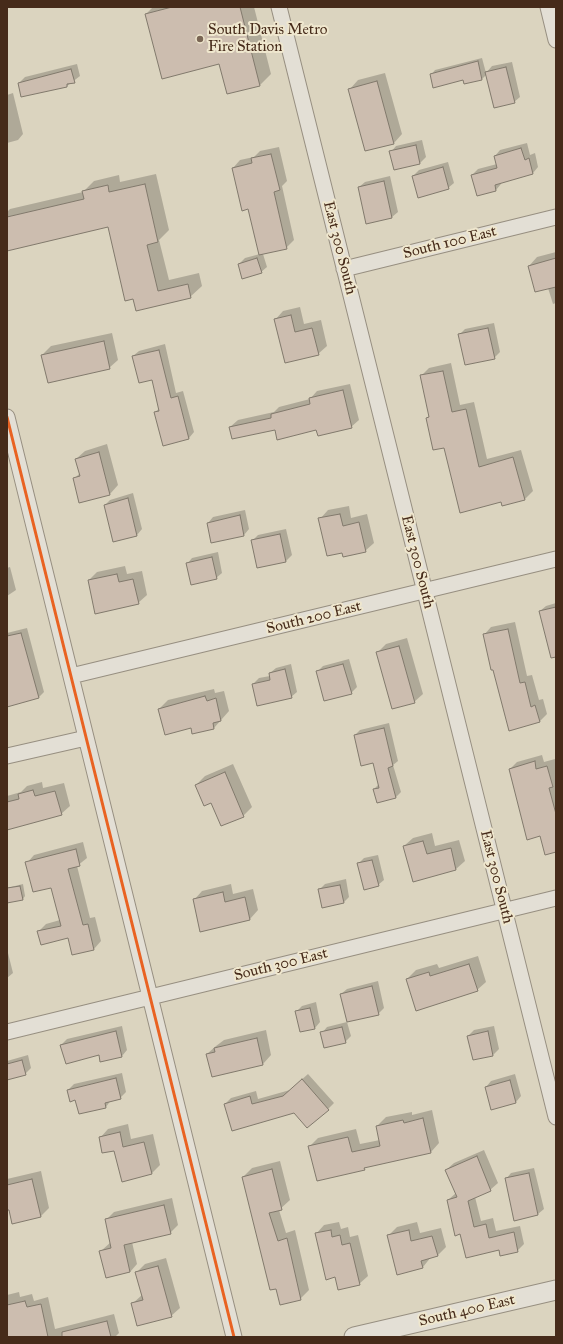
<!DOCTYPE html>
<style>
body{margin:0}
#map{position:relative;width:563px;height:1344px;overflow:hidden;background:#dbd4bf;font-family:"IM FELL Great Primer",serif}
canvas{display:block}
.frame{position:absolute;inset:0;border:8px solid #462b1a;pointer-events:none}
</style>
<div id="map">
<canvas width="563" height="1344"></canvas>
<div class="frame"></div>
</div>
<script>
const ctx = document.querySelector('canvas').getContext('2d');
ctx.lineJoin = 'round';
function fillPath(path, color) { ctx.fillStyle = color; ctx.fill(path, 'evenodd'); }
const poly = rows => new Path2D(rows.map(r => 'M' + r).join(''));
function strokePath(path, color, width, dash) { ctx.strokeStyle = color; ctx.lineWidth = width; ctx.lineCap = dash ? 'butt' : 'round'; ctx.setLineDash(dash || []); ctx.stroke(path); }
function label(font, color, halo, rows, align = 'center') {
  ctx.font = font + ' "IM FELL Great Primer",serif'; ctx.lineWidth = 4; ctx.setLineDash([]); ctx.textBaseline = 'middle'; ctx.strokeStyle = halo; ctx.fillStyle = color; for (const [text, x, y, turn = 0] of rows) {
    ctx.save(); ctx.translate(x, y); ctx.rotate((+turn || 0) * Math.PI / 180); ctx.textAlign = isNaN(turn) ? turn : align; if (halo) ctx.strokeText(text, 0, 0); ctx.fillText(text, 0, 0); ctx.restore();
  }
}
fillPath(poly([
 [153,7,254,7,271,74,260,85,220,63,146,14],
 [482,58,486,73,492,66,512,62,520,97,514,102,487,74,482,79,465,83,464,79,431,75,435,70],
 [77,64,80,76,67,86,19,83,25,77],
 [385,73,402,134,394,143,365,150,350,89,358,80],
 [13,93,23,134,18,140,7,143,7,95],
 [422,140,426,157,420,163,395,169,391,152,396,146],
 [527,143,530,155,535,153,538,167,533,173,501,182,501,184,496,190,472,175,478,169,497,164,495,156,500,150],
 [279,147,287,181,282,186,294,240,286,248,263,254,267,267,261,272,239,264,245,258,260,254,249,208,233,168,240,160,254,157,260,151],
 [448,162,454,183,448,188,413,176,419,170],
 [156,174,169,230,159,240,169,280,199,273,202,286,190,297,137,310,109,226,7,250,7,212,10,209,83,192,94,181,119,175,120,182],
 [390,176,398,212,392,217,367,223,359,187,365,182],
 [556,252,556,303,553,304,548,288,529,266,537,257],
 [300,307,304,324,321,320,327,346,318,354,275,320,283,311],
 [494,323,500,352,494,358,459,335,465,329],
 [112,333,118,360,109,368,42,355,51,346],
 [165,344,176,393,183,391,194,432,189,438,164,444,155,412,160,408,152,379,133,356,139,351],
 [451,363,460,405,474,402,487,459,521,450,533,491,525,499,503,505,502,500,444,447,427,418,430,416,421,376,429,368],
 [350,384,359,420,351,427,275,429,230,427,238,420,274,412,279,407,310,399,317,391],
 [107,444,118,485,110,494,74,479,80,473,76,459,85,451],
 [133,493,142,529,137,535,105,505,110,500],
 [349,506,351,518,367,514,374,543,365,551,342,552,320,519,328,510],
 [245,510,249,529,244,535,208,523,213,517],
 [286,529,292,555,286,561,258,567,252,541,258,535],
 [218,552,222,573,216,578,187,564,192,558],
 [125,566,127,574,142,571,147,595,138,603,89,580,97,572],
 [10,567,16,590,7,596,7,568],
 [556,603,556,632,540,611,546,606],
 [515,622,527,676,532,675,539,700,543,699,547,714,540,721,484,635,491,627],
 [27,628,44,692,39,697,7,706,7,633],
 [407,638,423,694,414,702,377,653,386,644],
 [349,659,357,687,351,693,317,672,323,666],
 [291,664,297,692,291,697,253,684,259,678,270,676,270,673,276,668],
 [214,689,215,693,224,691,229,711,214,728,192,727,159,709,168,700],
 [389,723,398,761,393,765,401,792,396,797,374,789,379,784,374,762,355,735,360,730],
 [542,755,544,762,555,759,556,764,556,851,541,835,510,769,517,762],
 [233,764,252,807,243,816,212,801,196,785,205,776],
 [42,782,43,788,64,783,70,806,61,814,7,829,7,796,21,792,27,786],
 [432,833,435,846,459,840,465,861,456,869,413,880,404,846,413,838],
 [83,842,87,858,77,866,90,918,95,917,101,941,94,949,69,937,39,931,46,924,60,920,52,887,27,863,34,855],
 [378,855,384,880,378,885,359,863,364,858],
 [346,879,349,897,344,902,319,890,325,884],
 [23,884,25,896,23,899,8,902,7,888],
 [231,884,233,894,253,889,258,910,250,919,201,931,194,900,202,891],
 [7,949,13,973,7,978],
 [478,956,486,982,477,990,407,979,416,970,437,964,439,968],
 [378,981,384,1008,378,1014,341,994,347,989],
 [316,1002,320,1022,315,1028,296,1012,302,1006],
 [347,1022,351,1036,345,1042,322,1033,327,1027],
 [122,1026,127,1050,122,1056,100,1054,61,1045,67,1039],
 [494,1026,499,1049,493,1055,473,1059,468,1036,474,1030],
 [266,1030,271,1055,263,1064,212,1075,207,1054,216,1046,224,1040],
 [28,1055,31,1068,25,1074,7,1079,7,1061],
 [122,1073,126,1092,120,1098,111,1100,106,1107,76,1099,68,1090,74,1084],
 [308,1074,334,1103,328,1109,295,1112,225,1104,231,1098,256,1091,258,1099,290,1090],
 [515,1074,521,1096,516,1102,486,1087,491,1081],
 [432,1110,439,1143,431,1152,367,1166,364,1169,310,1146,318,1138,356,1129,360,1144,380,1140,377,1126,386,1117,412,1112,412,1115],
 [128,1124,131,1139,153,1134,160,1165,151,1174,100,1138,108,1129],
 [484,1150,498,1183,490,1190,475,1197,481,1221,493,1218,496,1231,520,1226,524,1244,517,1251,500,1248,461,1233,448,1200,456,1193,446,1170,454,1163],
 [280,1161,290,1200,279,1210,286,1233,295,1230,309,1290,300,1299,243,1177,252,1168],
 [534,1168,544,1209,538,1214,506,1179,511,1173],
 [41,1171,49,1208,41,1216,7,1209,7,1179],
 [172,1198,178,1225,170,1233,132,1242,137,1264,130,1272,101,1251,111,1242,106,1220,114,1212],
 [339,1222,341,1229,348,1227,350,1237,358,1235,368,1276,359,1284,335,1276,316,1234,324,1225],
 [417,1222,420,1233,441,1228,446,1247,437,1256,431,1257,423,1267,388,1236,397,1227],
 [166,1258,180,1308,171,1316,132,1304,142,1295,136,1273,145,1264],
 [19,1292,20,1297,32,1294,34,1301,48,1297,55,1329,114,1314,119,1333,115,1337,7,1337,7,1295]
]), '#0003');
const building = poly([
 [172,7,240,7,260,86,227,94,219,64,162,79,145,14,172,7],
 [478,61,482,80,464,84,463,80,433,88,430,74,478,61],
 [506,67,515,103,494,108,485,72,506,67],
 [71,69,75,83,67,84,67,87,21,97,18,83,71,69],
 [377,81,394,144,365,151,348,89,377,81],
 [416,145,420,164,394,170,389,151,416,145],
 [521,148,525,160,529,158,533,174,495,185,496,191,477,196,471,175,497,168,494,156,521,148],
 [271,154,280,190,274,192,287,249,259,255,248,209,242,211,232,168,252,163,251,158,271,154],
 [443,167,449,189,418,198,412,176,443,167],
 [384,181,392,218,366,224,358,187,384,181],
 [145,184,158,242,147,245,158,291,188,284,191,298,136,311,133,299,125,301,108,227,7,251,7,217,84,199,82,191,108,185,109,192,145,184],
 [257,258,262,273,242,279,238,264,257,258],
 [556,258,556,287,535,292,528,266,556,258],
 [291,315,295,332,312,328,319,355,285,363,274,319,291,315],
 [488,328,495,359,465,365,458,334,488,328],
 [104,341,110,369,48,383,41,355,104,341],
 [159,350,171,398,178,396,189,439,163,446,154,412,159,411,152,380,139,383,132,356,159,350],
 [443,371,452,412,466,409,479,467,513,457,525,500,502,506,501,502,460,513,444,448,433,450,426,418,429,417,420,375,443,371],
 [343,390,352,428,318,436,316,430,277,440,275,430,232,439,229,427,271,418,271,414,310,404,309,398,343,390],
 [99,452,110,495,79,503,73,478,80,476,75,459,99,452],
 [128,498,137,536,113,542,104,505,128,498],
 [340,514,343,526,359,522,366,552,343,557,342,553,327,556,318,518,340,514],
 [240,515,244,536,211,543,207,523,240,515],
 [280,534,286,562,257,568,251,540,280,534],
 [212,557,217,579,191,585,186,563,212,557],
 [117,574,119,582,133,579,139,604,95,614,88,580,117,574],
 [556,607,556,657,551,658,539,611,556,607],
 [508,629,520,683,525,682,531,707,535,705,540,722,509,731,493,670,491,670,483,634,508,629],
 [21,633,39,698,7,707,7,636,21,633],
 [399,646,415,703,392,709,376,652,399,646],
 [343,664,352,694,324,701,316,671,343,664],
 [285,669,292,698,257,706,252,684,270,680,269,673,285,669],
 [205,696,207,701,216,698,221,721,213,723,214,729,192,734,191,728,165,735,158,709,205,696],
 [384,728,393,766,388,768,396,798,377,803,373,789,379,788,373,763,361,766,354,735,384,728],
 [535,761,536,769,547,766,553,787,549,788,556,814,556,852,545,855,540,836,527,840,509,769,535,761],
 [225,772,244,817,221,826,211,803,204,806,195,785,225,772],
 [33,790,35,796,55,791,62,815,7,830,7,802,19,799,18,794,33,790],
 [423,841,427,854,451,848,456,870,413,882,403,846,423,841],
 [76,849,80,866,68,869,83,925,88,924,94,950,72,955,68,938,41,945,37,931,61,926,51,888,33,892,25,862,76,849],
 [372,860,379,886,364,890,357,863,372,860],
 [340,885,344,903,322,908,318,889,340,885],
 [20,886,23,900,7,903,7,888,20,886],
 [223,892,225,902,245,897,250,920,200,932,193,899,223,892],
 [469,964,478,991,416,1011,406,979,429,972,430,976,469,964],
 [372,986,379,1015,347,1022,340,994,372,986],
 [310,1008,315,1029,300,1032,295,1011,310,1008],
 [342,1027,346,1043,324,1048,320,1032,342,1027],
 [116,1031,122,1057,100,1062,99,1055,66,1064,60,1045,116,1031],
 [488,1031,493,1056,473,1060,467,1036,488,1031],
 [257,1038,263,1065,212,1077,206,1054,215,1052,214,1048,257,1038],
 [22,1060,26,1075,7,1080,7,1064,22,1060],
 [116,1078,121,1099,105,1103,106,1108,79,1114,75,1100,70,1102,67,1090,116,1078],
 [302,1079,329,1110,307,1128,294,1113,232,1131,224,1104,250,1096,252,1104,283,1096,302,1079],
 [510,1080,516,1103,491,1110,485,1087,510,1080],
 [423,1118,431,1153,364,1168,365,1170,317,1181,308,1146,348,1137,352,1152,380,1146,376,1126,403,1120,404,1123,423,1118],
 [120,1132,123,1147,144,1142,152,1174,122,1182,114,1151,102,1153,99,1137,120,1132],
 [477,1156,491,1191,468,1201,474,1227,486,1224,489,1238,514,1232,518,1252,500,1256,499,1250,466,1258,460,1234,455,1236,447,1200,457,1197,445,1170,477,1156],
 [272,1169,282,1210,269,1213,278,1241,287,1238,301,1300,280,1305,276,1289,270,1290,242,1177,272,1169],
 [529,1173,538,1215,514,1221,505,1178,529,1173],
 [32,1179,41,1217,12,1224,9,1210,7,1210,7,1185,32,1179],
 [164,1205,171,1234,124,1245,130,1272,106,1278,99,1251,111,1248,105,1219,164,1205],
 [331,1230,332,1237,340,1235,342,1245,350,1243,360,1285,338,1290,335,1277,326,1280,315,1233,331,1230],
 [409,1230,411,1241,432,1236,438,1256,421,1261,423,1268,397,1275,387,1235,409,1230],
 [158,1266,172,1317,137,1326,131,1303,143,1300,135,1272,158,1266],
 [25,1301,27,1307,41,1304,48,1337,7,1337,7,1305,25,1301],
 [107,1321,111,1337,62,1337,62,1332,107,1321]
]);
fillPath(building, '#ccbdaf');
strokePath(building, '#81796c', 1);
const minor = poly([
 [279,7,556,1117],
 [548,7,556,40],
 [344,269,556,217],
 [7,417,234,1337],
 [71,676,556,559],
 [7,756,86,738],
 [7,1032,556,898]
]);
const tertiary = poly([
 [354,1337,556,1290]
]);
strokePath(minor, '#978f81', 17);
strokePath(tertiary, '#978f81', 21);
strokePath(minor, '#e3dfd5', 15);
strokePath(tertiary, '#e3dfd5', 19);
strokePath(poly([
 [7,417,234,1337]
]), '#e96222', 3);
for (const [x, y, r, color] of [
 [200,39,4,"#7a6654"]
]) { const dot = new Path2D(); dot.arc(x, y, r, 0, 2 * Math.PI); ctx.fillStyle = color; ctx.fill(dot); strokePath(dot, '#efe7ce', 1.5); }
label('15px', '#462b1a', '#efe7ce', [
 ["South Davis Metro",208,30],
 ["Fire Station",208,47]
], 'left');
label('15px', '#462b1a', '#efe7ce', [
 ["South 100 East",450,243,-14],
 ["East 300 South",339,248,76],
 ["East 300 South",417,562,76],
 ["South 200 East",314,618,-14],
 ["East 300 South",496,877,76],
 ["South 300 East",281,965,-14],
 ["South 400 East",467,1311,-13]
]);
</script>
